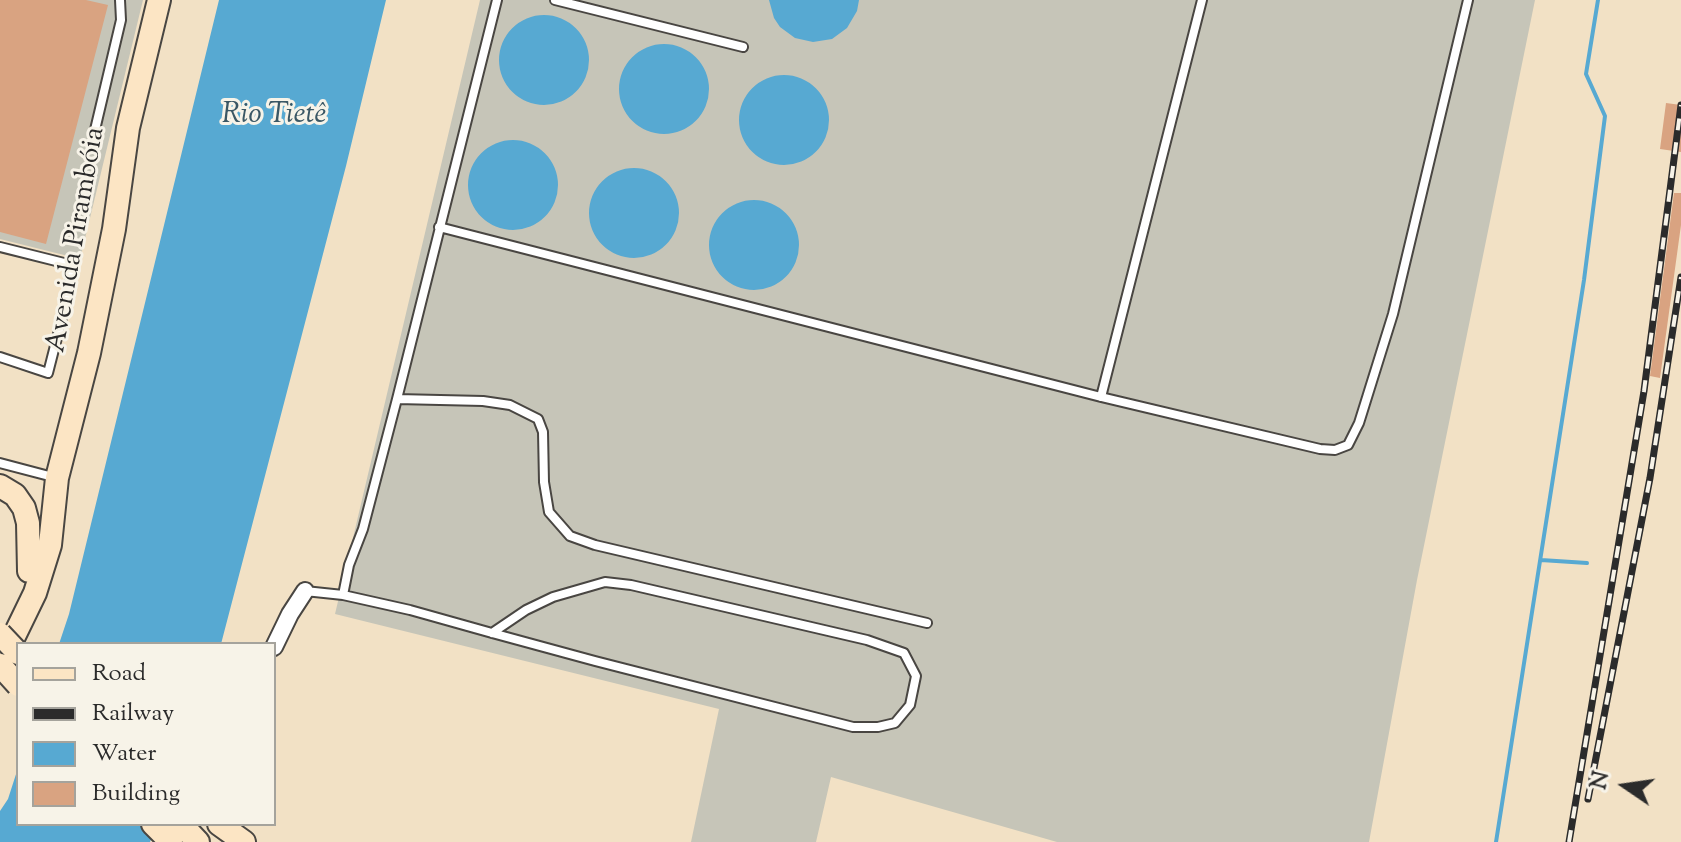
<!DOCTYPE html>
<meta charset="utf-8">
<style>
body{margin:0}
#map{position:relative;width:1681px;height:842px;overflow:hidden;background:#f2e1c5;font-family:"Sorts Mill Goudy",serif}
canvas{display:block}
.legend{position:absolute;left:16px;top:642px;width:260px;height:184px;box-sizing:border-box;background:#f7f3e8;border:2px solid #a5a39c;margin:0;padding:10px 14px;list-style:none;font-size:24px;color:#2b2b2b}
.legend li{display:flex;align-items:center;gap:16px;height:40px}
.legend b{width:40px;border:2px solid #a5a39c}
.north{position:absolute;left:1585px;top:746px;width:80px;height:80px;-webkit-text-stroke:6px #f7f3e8;paint-order:stroke;rotate:283deg;font-size:22px;font-weight:700;line-height:32px;text-align:center;color:#2b2b2b}
.north::after{content:'';display:block;margin:auto;width:28px;height:36px;background:#2b2b2b;clip-path:polygon(50% 0,100% 100%,50% 72%,0 100%)}
</style>
<div id="map">
<canvas width="1681" height="842"></canvas>
<ul class="legend">
<li><b style="height:10px;background:#fce5c4"></b>Road</li>
<li><b style="height:10px;background:#2b2b2b"></b>Railway</li>
<li><b style="height:22px;background:#57a9d2"></b>Water</li>
<li><b style="height:22px;background:#d9a381"></b>Building</li>
</ul>
<div class="north">N</div>
</div>
<script>
const ctx = document.querySelector('canvas').getContext('2d');
ctx.lineJoin = 'round';
function fillPath(path, color) { ctx.fillStyle = color; ctx.fill(path, 'evenodd'); }
const poly = rows => new Path2D(rows.map(r => 'M' + r).join(''));
function strokePath(path, color, width, dash) { ctx.strokeStyle = color; ctx.lineWidth = width; ctx.lineCap = dash ? 'butt' : 'round'; ctx.setLineDash(dash || []); ctx.stroke(path); }
function label(font, color, halo, rows, align = 'center') {
  ctx.font = font + ' "Sorts Mill Goudy",serif'; ctx.lineWidth = 6; ctx.setLineDash([]); ctx.textBaseline = 'middle'; ctx.strokeStyle = halo; ctx.fillStyle = color; for (const [text, x, y, turn = 0] of rows) {
    ctx.save(); ctx.translate(x, y); ctx.rotate((+turn || 0) * Math.PI / 180); ctx.textAlign = isNaN(turn) ? turn : align; if (halo) ctx.strokeText(text, 0, 0); ctx.fillText(text, 0, 0); ctx.restore();
  }
}
fillPath(poly([
 [0,0,143,0,80,259,0,239],
 [480,0,1535,0,1417,580,1369,842,1057,842,831,777,816,842,691,842,719,709,335,614]
]), '#c6c5b8');
fillPath(poly([
 [219,0,386,0,346,166,221,644,59,644,69,614],
 [769,0,859,0,857,11,847,28,832,39,813,42,795,38,780,27,774,18],
 '499 60a45 45 0 1 1 90 0a45 45 0 1 1-90 0Z',
 '619 89a45 45 0 1 1 90 0a45 45 0 1 1-90 0Z',
 '739 120a45 45 0 1 1 90 0a45 45 0 1 1-90 0Z',
 '468 185a45 45 0 1 1 90 0a45 45 0 1 1-90 0Z',
 '589 213a45 45 0 1 1 90 0a45 45 0 1 1-90 0Z',
 '709 245a45 45 0 1 1 90 0a45 45 0 1 1-90 0Z',
 [18,768,18,824,157,824,150,842,0,842,0,811,8,799]
]), '#57a9d2');
strokePath(poly([
 [1541,560,1587,563],
 [1496,842,1584,280,1605,116,1586,74,1598,0]
]), '#57a9d2', 4);
fillPath(poly([
 [0,0,86,0,108,5,46,244,0,232],
 [1666,103,1681,105,1681,152,1660,149],
 [1674,193,1681,193,1681,225,1660,378,1650,376]
]), '#d9a381');
const lane = poly([
 [555,0,743,47],
 [94,134,121,20,120,0],
 [439,227,1101,397,1320,449,1335,450,1348,445,1359,423,1393,314,1468,0],
 [0,247,64,263,71,271,70,287,48,373,0,357],
 [1101,397,1202,0],
 [397,399,483,401,510,405,538,419,543,432,544,482,549,512,570,536,595,545,927,623],
 [0,463,53,477],
 [305,591,343,595,349,565,363,529,397,399,497,0],
 [343,595,410,610,492,633,595,661,853,727,878,727,895,723,910,705,916,676,904,653,867,640,631,585,605,582,553,597,526,610,492,633]
]);
const street = poly([
 [274,647,290,614,305,591]
]);
const secondary = poly([
 [0,486,15,495,24,508,28,523,29,571],
 [2,661,35,593,50,545,57,478,89,353,114,229,128,128,159,0],
 [153,824,171,842],
 [181,824,198,842],
 [219,824,244,842]
]);
strokePath(lane, '#494642', 12);
strokePath(street, '#494642', 20);
strokePath(secondary, '#494642', 26);
strokePath(lane, '#fff', 8);
strokePath(street, '#fff', 16);
strokePath(secondary, '#fce5c4', 22);
const rail = poly([
 [1588,799,1650,478,1681,277],
 [1569,842,1644,391,1681,105]
]);
strokePath(rail, '#2b2b2b', 7);
strokePath(rail, '#f7f3e8', 4, [12]);
const secondaryBridge = poly([
 [0,634,18,653],
 [0,665,18,685]
]);
strokePath(secondaryBridge, '#494642', 26, []);
strokePath(secondaryBridge, '#fce5c4', 22);
label('28px', '#2b2b2b', '#f7f3e8', [
 ["Avenida Pirambóia",78,240,-80]
]);
label('italic 30px', '#3a5765', '#f7f3e8', [
 ["Rio Tietê",274,117]
]);
</script>
